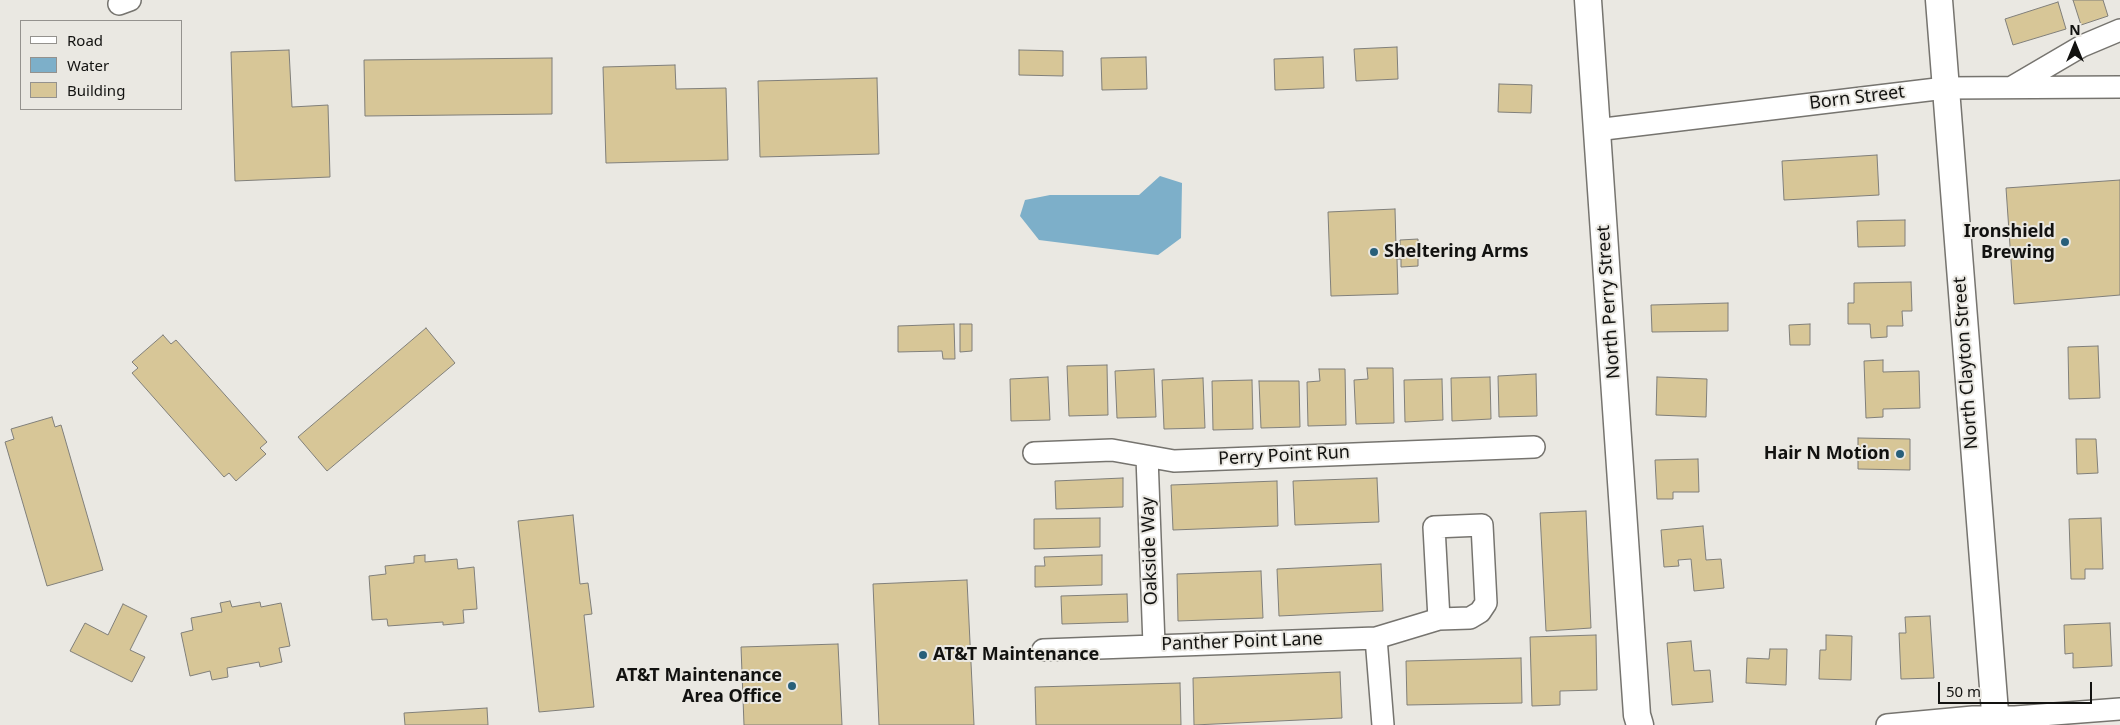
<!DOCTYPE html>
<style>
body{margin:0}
#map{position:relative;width:2120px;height:725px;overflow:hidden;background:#eae8e2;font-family:"Noto Sans",sans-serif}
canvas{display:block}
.legend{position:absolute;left:20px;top:20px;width:162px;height:90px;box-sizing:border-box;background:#eae8e2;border:1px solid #94928e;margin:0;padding:6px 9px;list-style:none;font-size:15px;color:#121210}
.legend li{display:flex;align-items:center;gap:10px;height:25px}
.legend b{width:25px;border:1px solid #94928e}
.north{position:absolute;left:2050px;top:20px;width:50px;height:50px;-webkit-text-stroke:4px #eae8e2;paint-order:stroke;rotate:0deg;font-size:14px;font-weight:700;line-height:20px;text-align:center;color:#121210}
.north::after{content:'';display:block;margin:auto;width:18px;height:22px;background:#121210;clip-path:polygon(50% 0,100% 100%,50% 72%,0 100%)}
.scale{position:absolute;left:1938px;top:682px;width:154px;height:22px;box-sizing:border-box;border:2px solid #121210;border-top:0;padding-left:6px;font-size:15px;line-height:18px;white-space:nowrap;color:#121210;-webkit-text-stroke:4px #eae8e2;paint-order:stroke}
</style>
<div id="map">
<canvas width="2120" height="725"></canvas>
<ul class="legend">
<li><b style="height:6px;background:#fff"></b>Road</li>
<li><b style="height:14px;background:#7dafc9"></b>Water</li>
<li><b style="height:14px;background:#d7c697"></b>Building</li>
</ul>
<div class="north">N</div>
<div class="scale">50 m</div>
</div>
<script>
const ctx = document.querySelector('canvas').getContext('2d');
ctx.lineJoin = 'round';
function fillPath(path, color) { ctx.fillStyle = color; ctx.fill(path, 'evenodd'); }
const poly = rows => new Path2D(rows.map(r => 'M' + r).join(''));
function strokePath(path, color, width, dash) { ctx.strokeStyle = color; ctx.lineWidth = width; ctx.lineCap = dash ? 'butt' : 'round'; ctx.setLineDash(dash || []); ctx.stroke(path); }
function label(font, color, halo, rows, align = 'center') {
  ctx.font = font + ' "Noto Sans",sans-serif'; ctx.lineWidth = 4; ctx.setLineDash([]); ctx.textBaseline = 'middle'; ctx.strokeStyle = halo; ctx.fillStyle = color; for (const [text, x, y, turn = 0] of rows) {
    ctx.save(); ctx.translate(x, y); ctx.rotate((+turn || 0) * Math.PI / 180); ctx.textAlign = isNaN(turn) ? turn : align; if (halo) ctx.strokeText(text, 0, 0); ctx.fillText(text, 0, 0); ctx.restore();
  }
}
fillPath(poly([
 [1160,176,1182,183,1181,238,1158,255,1039,240,1020,216,1025,200,1050,195,1139,195]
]), '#7dafc9');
const building = poly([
 [2073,0,2103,0,2108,16,2081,25,2073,0],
 [2058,2,2066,29,2013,45,2005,19,2058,2],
 [1397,47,1398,79,1356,81,1354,49,1397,47],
 [289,50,292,107,328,105,330,177,235,181,231,52,289,50],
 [1019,50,1063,51,1063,76,1019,75,1019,50],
 [1146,57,1147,89,1102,90,1101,58,1146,57],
 [1323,57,1324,88,1275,90,1274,59,1323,57],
 [552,58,552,114,365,116,364,60,552,58],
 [675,65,676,89,726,88,728,160,606,163,603,67,675,65],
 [877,78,879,154,760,157,758,81,877,78],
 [1499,84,1532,85,1531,113,1498,112,1499,84],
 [1877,155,1879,195,1784,200,1782,161,1877,155],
 [2120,180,2120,295,2014,304,2006,188,2120,180],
 [1395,209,1396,245,1400,245,1400,240,1418,239,1418,266,1401,267,1401,259,1397,259,1398,294,1331,296,1328,212,1395,209],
 [1905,220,1905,246,1858,247,1857,221,1905,220],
 [1911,282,1912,311,1902,311,1903,326,1887,326,1887,337,1871,338,1870,324,1848,324,1848,303,1854,303,1854,283,1911,282],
 [1728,303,1728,331,1652,332,1651,305,1728,303],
 [954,324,955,359,943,359,942,351,898,352,898,326,954,324],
 [960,324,972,324,972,351,960,352,960,324],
 [1810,324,1810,345,1790,345,1789,325,1810,324],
 [426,328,455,363,327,471,298,437,426,328],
 [163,335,171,344,176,340,267,442,260,448,266,454,236,481,229,473,224,477,132,373,138,368,132,362,163,335],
 [2098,346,2100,398,2069,399,2068,347,2098,346],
 [1883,360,1883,372,1919,371,1920,408,1883,409,1883,417,1866,418,1864,361,1883,360],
 [1107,365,1108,415,1069,416,1067,366,1107,365],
 [1367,368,1393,368,1394,423,1356,424,1354,380,1368,379,1367,368],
 [1154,369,1156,417,1117,418,1115,371,1154,369],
 [1319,369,1345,369,1346,425,1308,426,1307,382,1320,381,1319,369],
 [1536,374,1537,416,1499,417,1498,376,1536,374],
 [1048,377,1050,420,1011,421,1010,379,1048,377],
 [1490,377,1491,419,1452,421,1451,378,1490,377],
 [1657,377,1707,379,1706,417,1656,415,1657,377],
 [1203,378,1205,428,1164,429,1162,380,1203,378],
 [1442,379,1443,420,1405,422,1404,380,1442,379],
 [1252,380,1253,429,1213,430,1212,381,1252,380],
 [1259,381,1299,381,1300,427,1261,428,1259,381],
 [52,417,55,427,61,425,103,570,47,586,5,442,14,439,11,429,52,417],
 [1858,438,1910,439,1910,470,1858,469,1858,438],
 [2076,439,2096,439,2098,473,2077,474,2076,439],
 [1698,459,1699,492,1673,492,1673,499,1657,499,1655,460,1698,459],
 [1123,478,1123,507,1056,509,1055,481,1123,478],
 [1377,478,1379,522,1295,525,1293,481,1377,478],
 [1277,481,1278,526,1173,530,1171,485,1277,481],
 [1586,511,1591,628,1546,631,1540,513,1586,511],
 [573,515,580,584,588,583,592,614,584,615,594,707,539,712,518,521,573,515],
 [1100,518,1100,547,1034,549,1034,519,1100,518],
 [2101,518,2103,569,2085,569,2085,579,2071,579,2069,519,2101,518],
 [1703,526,1706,560,1721,559,1724,588,1694,591,1691,559,1678,560,1679,566,1664,567,1661,530,1703,526],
 [425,555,425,562,457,559,458,569,474,567,477,609,463,610,464,623,443,625,443,622,388,626,387,619,372,620,369,576,386,574,385,566,414,563,414,556,425,555],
 [1102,555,1102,585,1035,587,1035,566,1045,566,1044,557,1102,555],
 [1381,564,1383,611,1279,616,1277,569,1381,564],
 [1261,571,1263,618,1178,621,1177,574,1261,571],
 [967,580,974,725,879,725,873,584,967,580],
 [1127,594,1128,622,1062,624,1061,596,1127,594],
 [230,601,232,607,260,602,261,607,281,603,290,646,279,648,282,662,260,667,259,662,227,668,228,677,212,680,210,671,190,676,181,633,193,630,191,618,222,612,220,603,230,601],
 [123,604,147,616,130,650,145,657,132,682,70,651,85,623,108,635,123,604],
 [1930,616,1934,678,1901,679,1899,633,1906,633,1905,617,1930,616],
 [2110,623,2112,666,2073,668,2073,653,2065,654,2064,625,2110,623],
 [1596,635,1597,690,1560,691,1560,705,1532,706,1530,637,1596,635],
 [1826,635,1852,636,1851,680,1819,679,1820,650,1826,650,1826,635],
 [1691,641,1694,671,1710,670,1713,702,1672,705,1667,643,1691,641],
 [838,644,842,725,744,725,741,647,838,644],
 [1770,649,1787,649,1786,685,1746,683,1747,658,1769,659,1770,649],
 [1521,658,1522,703,1407,705,1406,661,1521,658],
 [1340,672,1342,718,1194,725,1193,678,1340,672],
 [1180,683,1181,725,1036,725,1035,687,1180,683],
 [487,708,488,725,405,725,404,713,487,708]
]);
fillPath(building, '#d7c697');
strokePath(building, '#807f7a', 1);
const minor = poly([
 [119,4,130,0],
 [2012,87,2082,46,2120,30],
 [1596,130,1945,88,2120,87],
 [1034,453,1112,450,1174,461,1534,447],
 [1147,457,1154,645],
 [1376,638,1383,725],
 [1043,650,1376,638,1439,619,1434,527,1482,525,1486,603,1480,612,1470,618,1439,619],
 [1887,725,1973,717,2015,717,2120,709]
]);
const tertiary = poly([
 [1588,0,1637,715,1640,725],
 [1939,0,1996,725]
]);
strokePath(minor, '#76746f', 24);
strokePath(tertiary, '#76746f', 29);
strokePath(minor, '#fff', 21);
strokePath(tertiary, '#fff', 26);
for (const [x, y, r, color] of [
 [2065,242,5,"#285f7a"],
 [1374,252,5,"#285f7a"],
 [1900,454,5,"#285f7a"],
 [923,655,5,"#285f7a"],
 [792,686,5,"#285f7a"]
]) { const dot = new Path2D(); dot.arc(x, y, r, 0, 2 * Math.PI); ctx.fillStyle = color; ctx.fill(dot); strokePath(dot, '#eae8e2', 2); }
label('18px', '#121210', '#eae8e2', [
 ["Born Street",1857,98,-7],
 ["North Perry Street",1609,302,-94],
 ["North Clayton Street",1966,363,-94],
 ["Perry Point Run",1284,456,-3],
 ["Oakside Way",1150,551,-92],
 ["Panther Point Lane",1242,642,-2]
]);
label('bold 18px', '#121210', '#eae8e2', [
 ["Ironshield",2055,232],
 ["Brewing",2055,253],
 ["Sheltering Arms",1384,252,"left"],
 ["Hair N Motion",1890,454],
 ["AT&T Maintenance",933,655,"left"],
 ["AT&T Maintenance",782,676],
 ["Area Office",782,697]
], 'right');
</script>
